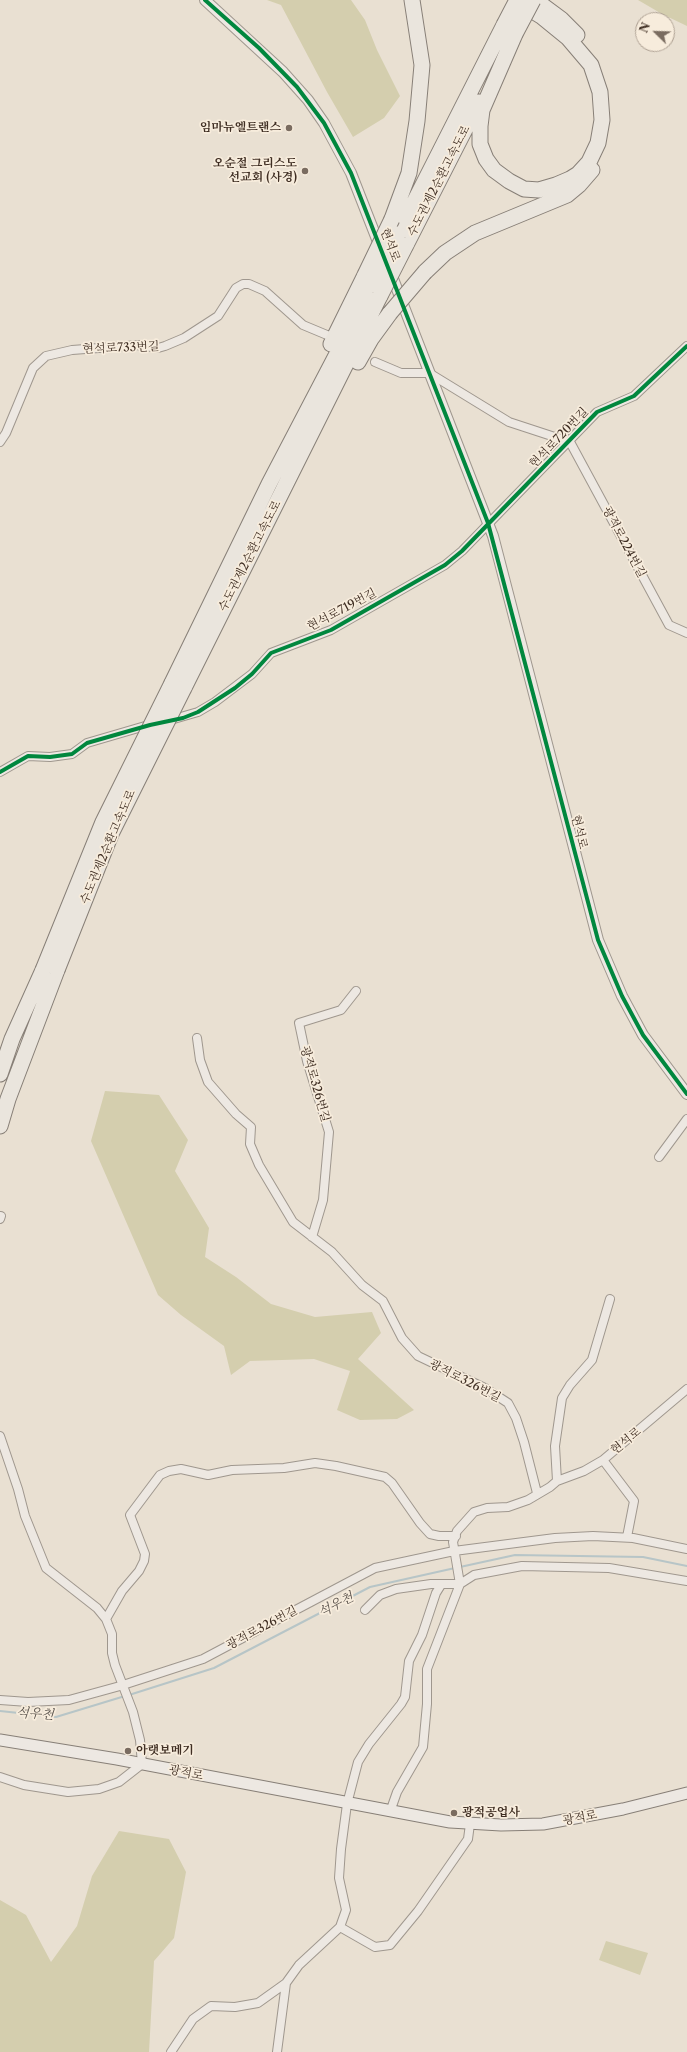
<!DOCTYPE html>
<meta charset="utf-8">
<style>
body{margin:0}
#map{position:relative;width:687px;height:2052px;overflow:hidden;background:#e9e0d2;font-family:"Libre Caslon Text",serif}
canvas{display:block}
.north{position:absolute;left:635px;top:12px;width:40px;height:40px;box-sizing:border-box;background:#f7ecdc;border:1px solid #ada092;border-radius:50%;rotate:293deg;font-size:11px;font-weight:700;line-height:16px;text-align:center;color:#3f2e23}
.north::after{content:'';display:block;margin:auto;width:14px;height:18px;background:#7a6c60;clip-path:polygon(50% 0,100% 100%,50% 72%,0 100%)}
</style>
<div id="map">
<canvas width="687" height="2052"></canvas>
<div class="north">N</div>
</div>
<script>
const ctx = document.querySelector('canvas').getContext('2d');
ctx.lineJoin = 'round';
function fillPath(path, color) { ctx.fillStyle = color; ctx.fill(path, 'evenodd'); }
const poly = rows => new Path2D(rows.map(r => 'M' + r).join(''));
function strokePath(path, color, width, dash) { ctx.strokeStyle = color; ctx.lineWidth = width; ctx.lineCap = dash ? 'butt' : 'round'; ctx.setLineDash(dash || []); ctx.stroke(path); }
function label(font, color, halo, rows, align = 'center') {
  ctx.font = font + ' "Libre Caslon Text","Noto Serif KR",serif'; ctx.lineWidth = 3.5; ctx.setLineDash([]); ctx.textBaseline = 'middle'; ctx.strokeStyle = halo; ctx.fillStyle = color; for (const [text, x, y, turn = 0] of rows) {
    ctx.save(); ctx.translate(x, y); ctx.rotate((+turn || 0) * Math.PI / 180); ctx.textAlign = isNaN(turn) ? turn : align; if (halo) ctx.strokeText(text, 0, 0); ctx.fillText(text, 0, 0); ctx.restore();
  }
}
fillPath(poly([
 [267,0,351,0,365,20,377,50,400,96,384,118,353,137,327,92,281,5],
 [638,0,687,0,687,26,662,14],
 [105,1091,159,1095,188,1140,175,1171,209,1228,205,1257,236,1277,271,1304,315,1317,372,1312,381,1333,358,1359,414,1410,397,1419,360,1420,337,1410,350,1371,314,1359,250,1361,231,1375,224,1346,181,1315,158,1295,91,1141],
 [119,1831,169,1839,186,1872,174,1938,154,1961,149,2052,0,2052,0,1900,26,1915,51,1962,77,1926,92,1876],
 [606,1941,648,1953,640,1975,599,1960]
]), '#d4ceae');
strokePath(poly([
 [460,1567,515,1555,643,1557,687,1566],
 [129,1695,214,1668,370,1587,455,1568],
 [0,1711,56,1717,125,1696]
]), '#b7c5c7', 2);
const minor = poly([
 [375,362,401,373,429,373,509,422,570,442,669,625,687,633],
 [0,442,6,433,33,368,46,356,72,350,139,345,158,348,165,346,184,338,218,316,236,288,243,284,249,284,265,291,303,325,327,335],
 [167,721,198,712,215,702,252,674,271,653,331,630,445,565,462,551,597,412,634,396,687,346],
 [0,772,28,756,50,757,72,754,87,743,152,724],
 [197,1038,200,1060,208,1082,236,1114,251,1127,250,1144,259,1165,293,1222,332,1252,362,1285,383,1301,402,1338,418,1356,485,1388,508,1403,516,1418,524,1442,537,1493],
 [659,1157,687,1119],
 [0,1219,1,1216],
 [312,1237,323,1200,329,1132,307,1061,299,1023,341,1010,356,991],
 [0,1436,18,1489,25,1516,46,1568,97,1608,106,1619],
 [603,1460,634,1501,627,1537],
 [557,1481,584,1471,603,1460,687,1389],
 [365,1610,380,1595,396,1589,431,1584,460,1584,474,1575,522,1566,609,1568,687,1581],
 [0,1700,28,1702,69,1700,120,1686,203,1659,375,1568,454,1551,555,1538,593,1536,633,1538,687,1549],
 [0,1777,24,1785,68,1792,99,1789,119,1782,142,1764,140,1740,133,1712,115,1665,112,1653,112,1634,106,1619,122,1591,139,1571,144,1561,145,1554,130,1515,160,1475,169,1471,181,1469,208,1475,232,1470,284,1468,315,1463,336,1466,385,1477,392,1483,420,1523,430,1534,439,1536,456,1536],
 [390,1812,397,1792,423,1747,427,1704,427,1669,460,1584,453,1542,457,1531,474,1512,487,1508,508,1507,528,1500,550,1487,557,1481,555,1446,562,1398,570,1385,592,1360,610,1299],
 [340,1927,375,1947,390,1945,418,1911,468,1839,470,1824],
 [171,2052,193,2019,211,2006,235,2007,258,2003,286,1983],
 [277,2052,286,1983,299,1965,340,1927,346,1910,339,1878,341,1849,347,1804,358,1762,369,1744,401,1704,405,1697,409,1661,422,1635,436,1593,441,1585]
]);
const tertiary = poly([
 [205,0,283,72,308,100,324,123,351,173,380,247],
 [390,271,493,536,598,940,622,996,643,1035,687,1094]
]);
const secondary = poly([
 [0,1740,117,1759,450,1822,501,1825,543,1824,623,1809,687,1793]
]);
const motorway = poly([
 [542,5,561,19,577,35],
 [515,34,482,110,480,126,480,144,486,159,494,170,509,181,524,189,539,190,556,185,570,179,578,174,589,162,598,143,602,120,600,92,591,65,568,38,541,16,518,2],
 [392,219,409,173,417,121,422,65,412,0],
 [398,234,504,25],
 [406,245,479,102],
 [425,272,445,253,475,233,567,195,579,185,592,170],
 [331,344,365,275],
 [358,362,371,339,390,313],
 [172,683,269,484,373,285],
 [184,688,380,296],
 [0,1074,12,1039,43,970],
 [0,1126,8,1099,57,970]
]);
strokePath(minor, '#9f978e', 10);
strokePath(tertiary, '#9f978e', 12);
strokePath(secondary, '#877f77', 13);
strokePath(motorway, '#877f77', 17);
strokePath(minor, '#ede8e2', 8);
strokePath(tertiary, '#ede8e2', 10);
strokePath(secondary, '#ede8e2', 11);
strokePath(motorway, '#eae5dd', 15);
const motorwayBridge = poly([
 [504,25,517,0],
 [515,34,533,0],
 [365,275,392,219],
 [373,285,398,234],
 [380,296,406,245],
 [390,313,425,272],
 [43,970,103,822,172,683],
 [57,970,111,834,184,688]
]);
strokePath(motorwayBridge, '#877f77', 17, []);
strokePath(motorwayBridge, '#eae5dd', 15);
strokePath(poly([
 [205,0,259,48,297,87,324,123,351,173,488,523,598,940,622,996,643,1035,687,1094],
 [0,772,28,756,50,757,72,754,87,743,150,725,183,718,198,712,235,688,252,674,271,653,331,630,445,565,462,551,597,412,634,396,687,346]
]), '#00873e', 4);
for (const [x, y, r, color] of [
 [289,128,4,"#7a6c60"],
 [305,171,4,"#7a6c60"],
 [128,1751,4,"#7a6c60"],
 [454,1813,4,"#7a6c60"]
]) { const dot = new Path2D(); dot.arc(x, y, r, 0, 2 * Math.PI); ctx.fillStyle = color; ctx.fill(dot); strokePath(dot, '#f7ecdc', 1.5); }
label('bold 12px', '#3f2e23', '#f7ecdc', [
 ["임마뉴엘트랜스",281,128],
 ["오순절 그리스도",297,164],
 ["선교회 (사경)",297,178],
 ["아랫보메기",136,1751,"left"],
 ["광적공업사",462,1813,"left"]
], 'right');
label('12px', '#3f2e23', '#f7ecdc', [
 ["수도권제2순환고속도로",439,181,-63],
 ["현석로",390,245,69],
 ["현석로733번길",121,348,-2],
 ["현석로720번길",559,438,-46],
 ["광적로224번길",624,542,62],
 ["수도권제2순환고속도로",250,556,-63],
 ["현석로719번길",342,610,-28],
 ["현석로",579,832,76],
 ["수도권제2순환고속도로",108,847,-67],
 ["광적로326번길",315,1084,74],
 ["광적로326번길",465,1381,27],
 ["현석로",626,1441,-39],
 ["광적로326번길",262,1628,-28],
 ["광적로",186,1773,11],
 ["광적로",580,1818,-11]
]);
label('italic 13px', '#58514b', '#f7ecdc', [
 ["석우천",336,1605,-27],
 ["석우천",35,1714,4]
]);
</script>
